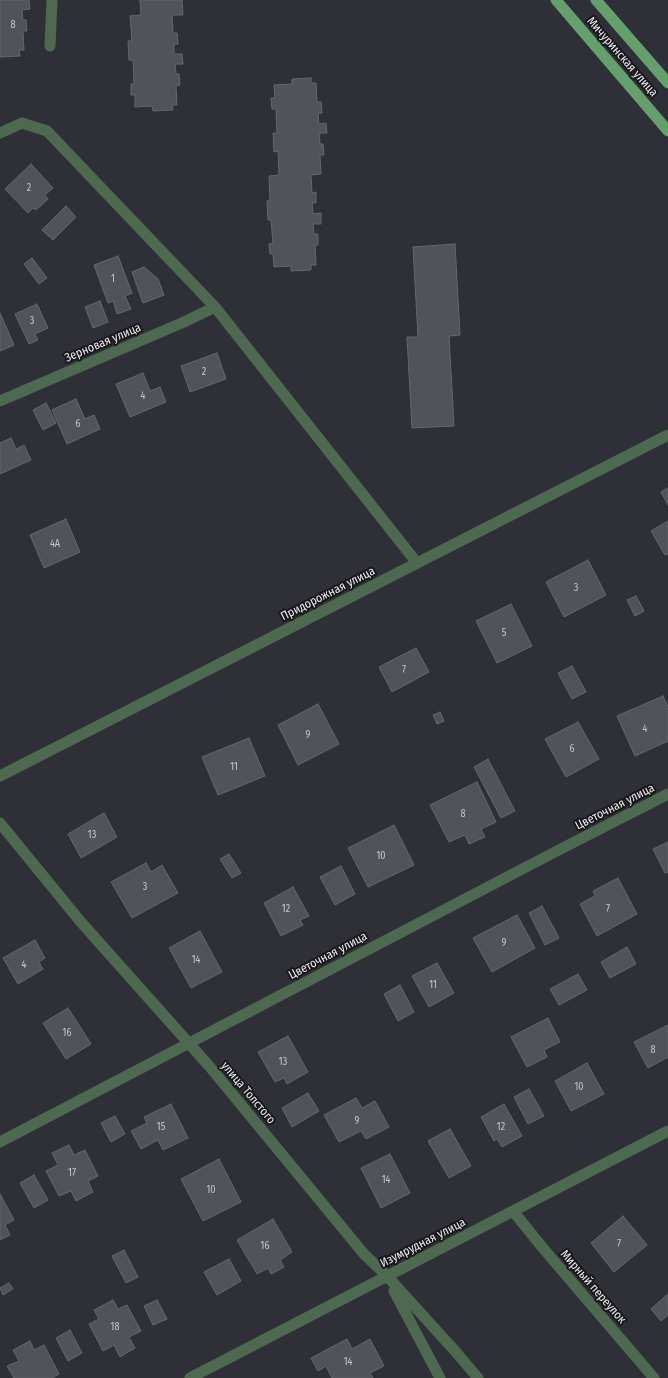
<!DOCTYPE html>
<meta charset="utf-8">
<style>
body{margin:0}
canvas{display:block;background:#2f3037}
</style>
<canvas width="668" height="1378"></canvas>
<script>
const ctx = document.querySelector('canvas').getContext('2d');
ctx.lineJoin = 'round';
function fillPath(path, color) { ctx.fillStyle = color; ctx.fill(path, 'evenodd'); }
const poly = rows => new Path2D(rows.map(r => 'M' + r).join(''));
function strokePath(path, color, width, dash) { ctx.strokeStyle = color; ctx.lineWidth = width; ctx.lineCap = dash ? 'butt' : 'round'; ctx.setLineDash(dash || []); ctx.stroke(path); }
function label(font, color, halo, rows, align = 'center') {
  ctx.font = font + ' "Fira Sans Condensed",sans-serif'; ctx.lineWidth = 4; ctx.setLineDash([]); ctx.textBaseline = 'middle'; ctx.strokeStyle = halo; ctx.fillStyle = color; for (const [text, x, y, turn = 0] of rows) {
    ctx.save(); ctx.translate(x, y); ctx.rotate((+turn || 0) * Math.PI / 180); ctx.textAlign = isNaN(turn) ? turn : align; if (halo) ctx.strokeText(text, 0, 0); ctx.fillText(text, 0, 0); ctx.restore();
  }
}
const building = poly([
 [0,0,29,0,30,9,22,10,23,20,26,20,27,31,23,31,24,50,19,50,20,56,0,57,0,0],
 [140,0,182,0,183,15,172,15,173,33,177,33,178,44,174,44,174,54,182,54,183,64,175,64,176,74,179,74,180,85,176,86,177,105,172,105,173,110,153,111,152,106,135,107,135,95,131,95,131,84,134,84,133,60,129,60,128,41,132,41,130,16,141,15,140,0],
 [311,78,311,83,316,83,317,102,321,102,322,113,318,113,319,124,326,123,327,133,319,133,320,144,323,144,324,155,320,155,321,174,311,175,312,193,316,192,316,203,312,203,313,214,321,213,321,224,313,224,314,234,318,234,318,245,315,245,316,265,311,265,311,270,291,271,291,266,274,267,273,254,270,254,269,244,273,243,271,220,268,220,267,201,270,201,269,176,279,175,278,151,274,152,273,133,277,133,276,109,272,109,271,98,275,98,274,85,292,84,292,79,311,78],
 [31,164,53,188,45,195,48,199,36,210,33,208,28,213,5,189,31,164],
 [66,206,76,217,53,240,42,230,66,206],
 [455,244,460,335,449,336,454,426,412,428,407,337,418,337,413,247,455,244],
 [118,256,132,293,125,296,131,309,117,314,113,301,108,303,94,265,118,256],
 [32,258,47,278,39,284,24,264,32,258],
 [144,267,158,279,164,295,143,303,132,272,144,267],
 [100,301,108,322,93,328,85,307,100,301],
 [37,304,48,328,35,334,38,340,29,344,15,314,37,304],
 [0,313,14,345,0,351,0,313],
 [217,353,226,379,190,392,181,366,217,353],
 [143,373,150,391,160,387,166,402,130,417,116,384,143,373],
 [76,399,85,419,94,415,100,429,67,444,52,410,76,399],
 [46,403,56,423,43,430,33,410,46,403],
 [11,438,16,449,24,445,31,460,0,474,0,443,11,438],
 [668,488,668,505,661,492,668,488],
 [66,519,80,552,44,568,30,535,66,519],
 [668,521,668,554,665,555,651,531,668,521],
 [588,560,606,595,564,617,546,582,588,560],
 [636,596,644,611,635,616,627,600,636,596],
 [511,604,532,646,497,663,476,621,511,604],
 [416,648,429,672,392,692,379,667,416,648],
 [572,666,586,692,572,699,558,673,572,666],
 [663,696,668,707,668,741,635,756,617,716,663,696],
 [318,704,339,744,298,765,278,725,318,704],
 [440,712,444,721,437,724,433,715,440,712],
 [578,722,599,759,566,777,545,739,578,722],
 [249,738,265,776,218,795,202,757,249,738],
 [488,759,515,811,501,818,474,767,488,759],
 [477,782,496,822,481,829,485,837,469,844,465,835,449,842,430,805,477,782],
 [104,813,117,837,81,858,68,834,104,813],
 [394,825,414,865,368,887,348,848,394,825],
 [668,842,668,872,665,873,653,849,668,842],
 [229,854,241,873,232,878,220,859,229,854],
 [146,863,151,872,162,865,178,893,132,918,111,882,146,863],
 [341,866,355,894,335,905,320,877,341,866],
 [618,878,637,914,597,936,580,904,595,896,593,891,618,878],
 [293,887,309,916,300,920,303,925,281,936,264,903,293,887],
 [542,906,559,938,545,945,529,913,542,906],
 [517,915,535,948,492,972,473,938,517,915],
 [200,931,222,972,191,988,169,948,200,931],
 [35,940,45,958,39,962,43,969,18,984,3,958,35,940],
 [627,947,636,964,610,978,601,962,627,947],
 [437,963,454,993,429,1007,412,976,437,963],
 [578,974,587,990,559,1005,550,989,578,974],
 [400,985,414,1012,398,1021,384,994,400,985],
 [68,1008,91,1044,66,1059,43,1023,68,1008],
 [548,1018,560,1042,544,1050,547,1057,527,1067,511,1037,548,1018],
 [668,1025,668,1057,648,1068,634,1042,668,1025],
 [288,1036,308,1072,287,1084,284,1078,275,1082,258,1052,288,1036],
 [587,1063,604,1094,571,1111,555,1081,587,1063],
 [529,1089,544,1116,528,1124,514,1097,529,1089],
 [308,1093,319,1111,292,1127,282,1108,308,1093],
 [356,1098,362,1108,375,1101,389,1127,366,1139,361,1131,339,1142,324,1115,356,1098],
 [171,1104,188,1138,163,1150,158,1140,141,1149,131,1131,147,1123,144,1117,171,1104],
 [504,1104,522,1136,502,1147,497,1139,494,1141,481,1117,504,1104],
 [115,1116,125,1134,111,1142,101,1123,115,1116],
 [450,1129,471,1166,449,1178,428,1141,450,1129],
 [69,1145,74,1155,85,1150,98,1176,88,1181,93,1192,76,1201,71,1191,59,1196,46,1171,58,1165,52,1153,69,1145],
 [390,1154,410,1193,381,1208,361,1168,390,1154],
 [219,1159,241,1202,203,1221,181,1179,219,1159],
 [34,1175,48,1200,34,1208,20,1183,34,1175],
 [0,1194,14,1220,5,1225,10,1235,0,1240,0,1194],
 [623,1216,647,1245,614,1272,591,1243,623,1216],
 [273,1219,292,1252,280,1260,284,1267,271,1274,268,1268,257,1274,237,1240,273,1219],
 [124,1250,138,1277,126,1283,112,1256,124,1250],
 [229,1259,241,1281,217,1295,204,1272,229,1259],
 [9,1283,13,1289,3,1295,0,1288,9,1283],
 [668,1294,668,1315,661,1321,651,1309,668,1294],
 [113,1300,118,1309,127,1305,141,1331,129,1337,135,1348,120,1357,114,1345,103,1351,89,1324,99,1319,94,1310,113,1300],
 [157,1300,167,1319,153,1325,144,1306,157,1300],
 [70,1330,82,1353,68,1361,56,1338,70,1330],
 [347,1339,352,1349,370,1339,384,1366,370,1373,373,1378,332,1378,326,1366,318,1371,311,1358,347,1339],
 [30,1341,34,1350,44,1345,59,1374,52,1378,14,1378,7,1366,19,1361,13,1350,30,1341]
]);
fillPath(building, '#51525a');
strokePath(building, '#65666e', 1);
strokePath(poly([
 [50,46,52,0]
]), '#4d6950', 11);
strokePath(poly([
 [0,133,22,123,47,131,215,307,417,563],
 [0,401,184,322,215,307],
 [0,823,80,921,210,1067,364,1254,387,1276,455,1351,478,1378],
 [0,1142,553,853,668,794],
 [513,1211,542,1247,654,1378],
 [394,1291,440,1378],
 [190,1378,668,1131]
]), '#4d6950', 11);
strokePath(poly([
 [0,776,668,435]
]), '#4d6950', 11);
strokePath(poly([
 [556,0,668,131],
 [596,0,668,83]
]), '#65a06c', 11);
label('10px', '#c4c6cb', null, [
 ["8",13,25],
 ["2",29,188],
 ["1",113,279],
 ["3",32,321],
 ["2",204,372],
 ["4",143,396],
 ["6",78,424],
 ["4А",55,544],
 ["3",576,588],
 ["5",504,633],
 ["7",404,670],
 ["4",645,729],
 ["9",308,735],
 ["6",572,749],
 ["11",234,767],
 ["8",463,814],
 ["13",92,835],
 ["10",381,856],
 ["3",145,887],
 ["12",286,909],
 ["7",608,909],
 ["9",504,943],
 ["14",196,960],
 ["4",24,965],
 ["11",433,985],
 ["16",67,1033],
 ["8",653,1050],
 ["13",283,1062],
 ["10",579,1087],
 ["9",357,1121],
 ["15",161,1127],
 ["12",501,1127],
 ["17",72,1173],
 ["14",386,1180],
 ["10",211,1190],
 ["7",619,1244],
 ["16",265,1246],
 ["18",115,1327],
 ["14",348,1362]
]);
label('12px', '#ebecf1', '#18181b', [
 ["Мичуринская улица",622,57,49],
 ["Зерновая улица",103,343,-23],
 ["Придорожная улица",328,594,-27],
 ["Цветочная улица",615,807,-27],
 ["Цветочная улица",328,956,-28],
 ["улица Толстого",248,1093,50],
 ["Изумрудная улица",423,1243,-27],
 ["Мирный переулок",593,1287,49]
]);
</script>
